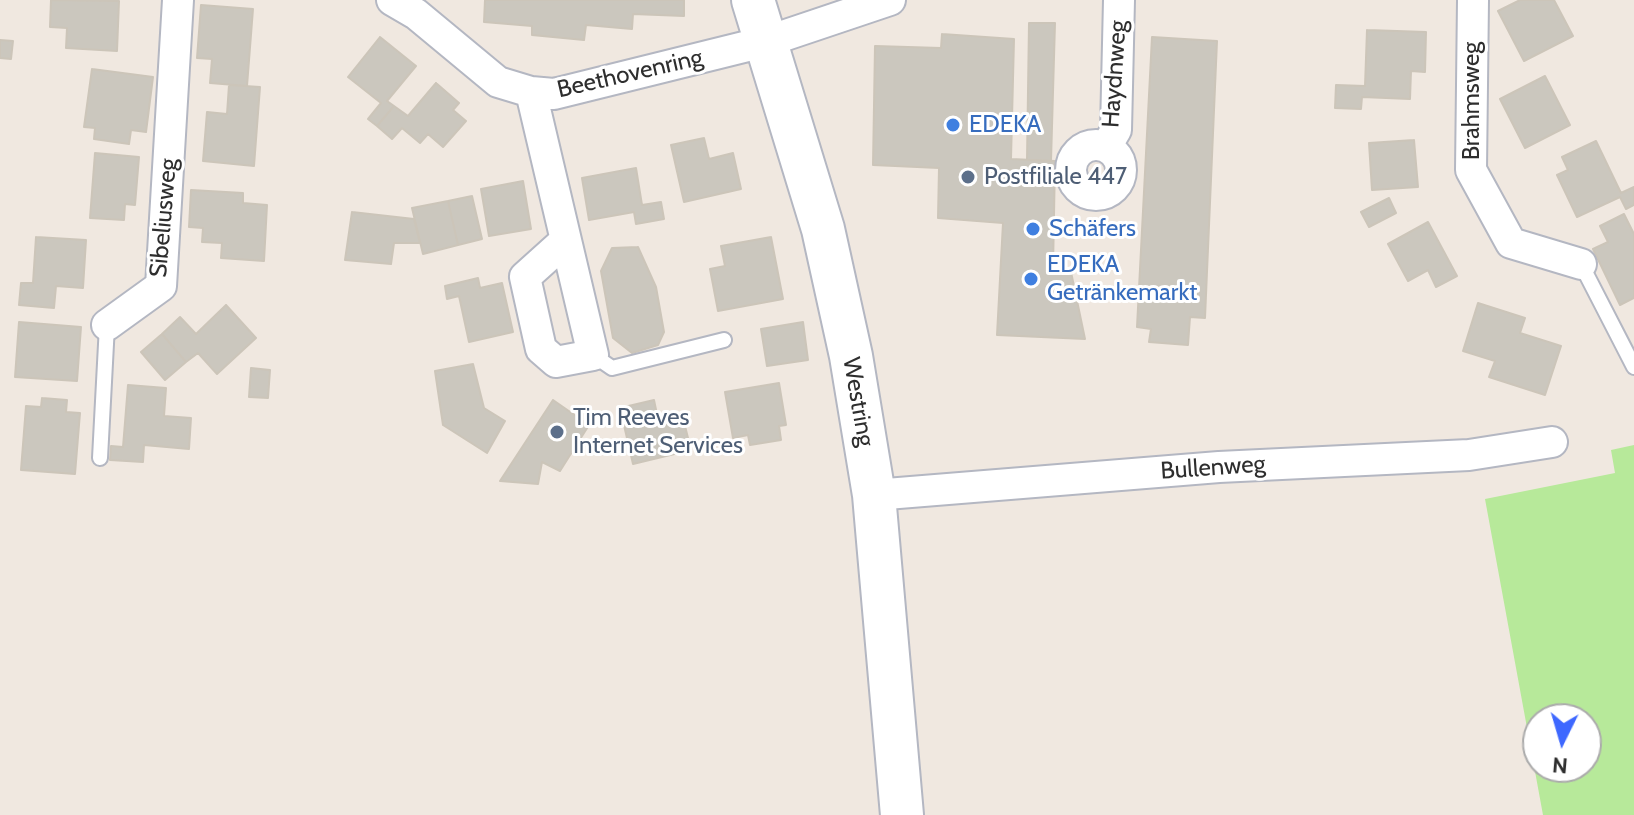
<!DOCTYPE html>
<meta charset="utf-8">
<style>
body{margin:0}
#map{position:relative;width:1634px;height:815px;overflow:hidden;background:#f0e8e0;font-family:Cabin,sans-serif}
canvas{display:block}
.north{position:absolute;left:1522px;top:703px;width:80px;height:80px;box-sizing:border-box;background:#fff;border:2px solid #ababab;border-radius:50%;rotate:185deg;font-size:22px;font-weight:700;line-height:32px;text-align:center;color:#2e2e2e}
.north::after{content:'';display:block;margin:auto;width:28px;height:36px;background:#3e68ff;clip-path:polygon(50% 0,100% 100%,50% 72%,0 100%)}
</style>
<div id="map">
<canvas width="1634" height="815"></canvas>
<div class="north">N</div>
</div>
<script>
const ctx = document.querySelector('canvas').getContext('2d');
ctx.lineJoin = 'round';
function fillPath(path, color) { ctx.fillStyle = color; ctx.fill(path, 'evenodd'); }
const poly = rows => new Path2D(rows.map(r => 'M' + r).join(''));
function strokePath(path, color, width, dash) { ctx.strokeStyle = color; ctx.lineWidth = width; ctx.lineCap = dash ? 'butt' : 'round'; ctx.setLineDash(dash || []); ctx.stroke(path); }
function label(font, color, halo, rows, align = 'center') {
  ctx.font = font + ' Cabin,sans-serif'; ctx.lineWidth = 6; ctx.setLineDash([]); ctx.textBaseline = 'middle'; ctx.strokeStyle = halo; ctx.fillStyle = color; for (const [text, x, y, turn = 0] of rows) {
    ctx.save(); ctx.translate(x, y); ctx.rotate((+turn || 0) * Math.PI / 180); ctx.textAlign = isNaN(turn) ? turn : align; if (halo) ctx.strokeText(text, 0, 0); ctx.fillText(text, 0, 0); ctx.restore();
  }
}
fillPath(poly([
 [1634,445,1634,815,1543,815,1485,499,1615,473,1611,450],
 [1586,719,1586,767,1538,767,1538,719]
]), '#b7e99a');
const building = poly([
 [51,0,119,1,117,51,66,48,67,28,50,27,51,0],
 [485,0,684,0,684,16,633,14,632,29,586,25,584,40,532,35,532,26,484,22,485,0],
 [1520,0,1554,0,1573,36,1524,61,1498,11,1520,0],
 [201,5,253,9,247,86,210,83,212,59,197,58,201,5],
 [1029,23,1055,23,1051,161,1027,160,1029,23],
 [1367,30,1426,32,1425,72,1411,71,1410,99,1362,97,1361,109,1335,108,1336,85,1365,86,1367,30],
 [942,34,1014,39,1011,159,1055,161,1053,269,1071,272,1085,339,997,335,1003,223,938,218,939,168,873,165,875,46,941,48,942,34],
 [380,37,416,66,387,101,394,106,377,126,368,119,381,103,348,77,380,37],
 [1152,37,1217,41,1205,318,1190,317,1188,345,1149,342,1151,329,1137,327,1152,37],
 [0,40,13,41,11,59,0,58,0,40],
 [92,69,153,77,146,132,131,130,129,144,94,139,95,128,84,127,92,69],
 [1545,76,1570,125,1525,148,1500,99,1545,76],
 [436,83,459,103,453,110,466,121,443,147,428,134,420,143,402,128,392,139,377,126,394,106,408,116,436,83],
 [229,85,260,87,254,166,203,161,207,112,227,114,229,85],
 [704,138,709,159,733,153,741,189,684,202,671,145,704,138],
 [1414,140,1418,187,1372,190,1369,143,1414,140],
 [1596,141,1621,193,1634,187,1634,205,1626,209,1620,197,1577,217,1557,175,1568,170,1562,157,1596,141],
 [95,153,139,157,135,205,125,204,124,220,90,218,95,153],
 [636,168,642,205,661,202,664,219,636,224,634,212,589,220,582,178,636,168],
 [523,181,531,229,489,236,481,189,523,181],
 [191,190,243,193,243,203,267,205,264,261,221,258,222,243,202,242,203,228,189,227,191,190],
 [472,196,482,239,458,245,448,201,472,196],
 [1389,198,1396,213,1369,227,1361,212,1389,198],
 [448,201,458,245,423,254,412,208,448,201],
 [352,212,414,219,420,243,394,243,391,264,345,260,352,212],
 [1624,214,1634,234,1634,298,1620,305,1593,249,1608,242,1600,226,1624,214],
 [1428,222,1457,276,1436,287,1428,270,1408,281,1388,244,1428,222],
 [36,237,86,240,83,288,56,286,54,308,19,305,21,283,33,283,36,237],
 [771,237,783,299,718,311,710,269,725,266,721,246,771,237],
 [638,247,656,287,664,332,658,345,632,353,613,338,601,271,612,248,638,247],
 [478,278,480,288,502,283,513,332,469,342,459,296,447,299,445,286,478,278],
 [1478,303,1525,318,1520,333,1561,346,1545,395,1489,377,1495,361,1463,351,1478,303],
 [226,305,256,338,217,374,198,353,186,362,162,334,180,317,196,334,226,305],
 [19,322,81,327,77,381,15,377,19,322],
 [803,322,808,360,767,366,761,329,803,322],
 [162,334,186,362,165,380,141,352,162,334],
 [473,364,484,408,505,421,487,453,443,425,435,371,473,364],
 [251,368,270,370,268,398,249,397,251,368],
 [779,383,786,425,779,426,781,440,750,445,748,435,733,438,725,392,779,383],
 [128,385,166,388,164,416,191,418,189,449,144,445,143,462,110,460,111,446,123,447,128,385],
 [42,398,67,400,66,412,80,413,75,474,21,470,26,406,41,407,42,398],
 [553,400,589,425,560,471,542,462,538,484,500,481,553,400],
 [654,400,659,424,683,418,691,450,633,464,620,408,654,400]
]);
fillPath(building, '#cbc7be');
strokePath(building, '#ccc5b9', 2);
const lane = poly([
 [1581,264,1634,367],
 [593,355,612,368,724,340],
 [100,458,107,325]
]);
const street = poly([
 [392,0,416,14,498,82,531,92,554,94,768,41,890,0],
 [1473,0,1471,170,1511,243,1581,264],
 [531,92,593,355,556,362,541,349,525,277,565,241],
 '1071 170a25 25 0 1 1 50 0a25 25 0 1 1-50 0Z',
 [1106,147,1116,130,1119,0],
 [107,325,161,286,178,0],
 [874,495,1219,467,1469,455,1552,442]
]);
const secondary = poly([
 [753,0,823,229,851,356,874,495,902,815]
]);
strokePath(lane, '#b4b7c2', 18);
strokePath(street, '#b4b7c2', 34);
strokePath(secondary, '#b4b7c2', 46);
strokePath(lane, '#fff', 14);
strokePath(street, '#fff', 30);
strokePath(secondary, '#fff', 42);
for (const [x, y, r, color] of [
 [953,125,8,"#3f7fe0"],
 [968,177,8,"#5c6f8a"],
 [1033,229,8,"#3f7fe0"],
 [1031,279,8,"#3f7fe0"],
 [557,432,8,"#5c6f8a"]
]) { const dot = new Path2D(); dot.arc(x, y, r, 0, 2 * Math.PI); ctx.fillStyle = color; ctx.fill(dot); strokePath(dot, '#fff', 3); }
label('24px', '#2e2e2e', '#fff', [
 ["Beethovenring",630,74,-13],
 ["Haydnweg",1115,74,-86],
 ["Brahmsweg",1472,101,-90],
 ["Sibeliusweg",164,218,-85],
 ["Westring",858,402,80],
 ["Bullenweg",1213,468,-4]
]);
label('24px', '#366cbe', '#fff', [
 ["EDEKA",969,125],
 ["Schäfers",1049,229],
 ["EDEKA",1047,265],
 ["Getränkemarkt",1047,293]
], 'left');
label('24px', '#4e5e75', '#fff', [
 ["Postfiliale 447",984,177],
 ["Tim Reeves",573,418],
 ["Internet Services",573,446]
], 'left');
</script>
